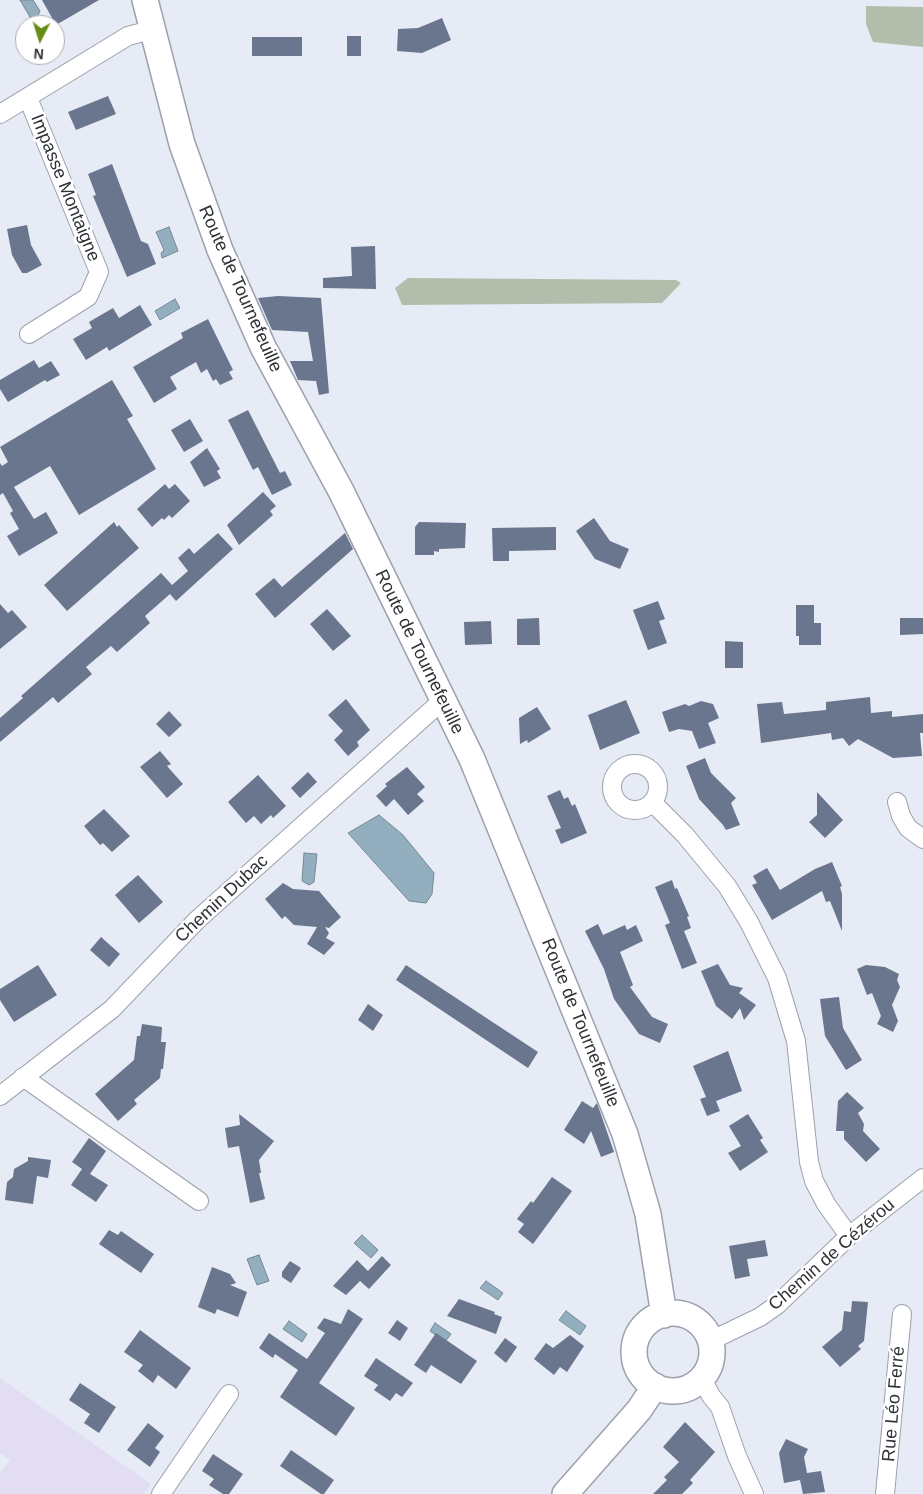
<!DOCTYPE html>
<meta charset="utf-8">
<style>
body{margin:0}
#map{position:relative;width:923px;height:1494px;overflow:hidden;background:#e6ebf6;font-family:Arial,sans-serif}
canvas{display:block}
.north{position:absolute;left:15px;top:15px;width:50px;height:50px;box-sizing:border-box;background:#fff;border:1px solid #acadaf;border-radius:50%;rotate:185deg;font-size:14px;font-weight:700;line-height:20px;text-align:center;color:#2f3236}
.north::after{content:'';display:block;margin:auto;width:18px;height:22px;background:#688d16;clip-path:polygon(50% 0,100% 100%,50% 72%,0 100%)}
</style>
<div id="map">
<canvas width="923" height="1494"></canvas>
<div class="north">N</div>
</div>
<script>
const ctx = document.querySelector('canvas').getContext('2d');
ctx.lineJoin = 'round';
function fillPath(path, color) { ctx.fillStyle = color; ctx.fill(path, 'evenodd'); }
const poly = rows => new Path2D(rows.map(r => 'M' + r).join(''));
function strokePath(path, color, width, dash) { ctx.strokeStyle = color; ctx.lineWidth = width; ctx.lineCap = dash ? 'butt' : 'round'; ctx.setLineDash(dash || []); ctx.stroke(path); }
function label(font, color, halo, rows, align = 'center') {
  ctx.font = font + ' Arial,sans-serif'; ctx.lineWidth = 5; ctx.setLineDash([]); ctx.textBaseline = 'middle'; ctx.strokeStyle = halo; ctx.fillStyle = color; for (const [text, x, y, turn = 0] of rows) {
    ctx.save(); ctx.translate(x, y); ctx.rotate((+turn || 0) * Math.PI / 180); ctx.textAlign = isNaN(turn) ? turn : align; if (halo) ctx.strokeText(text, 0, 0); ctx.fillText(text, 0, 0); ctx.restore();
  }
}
fillPath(poly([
 [0,1378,151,1484,144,1494,0,1494,0,1473,10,1460,0,1453]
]), '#e3ddf3');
fillPath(poly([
 [866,6,923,7,923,47,873,42,866,24],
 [408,278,676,280,681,283,662,303,402,305,395,288]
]), '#b2beab');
const water = poly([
 [20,0,33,0,40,11,37,18,30,17,20,0],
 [169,227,178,251,162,258,161,253,164,250,156,232,169,227],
 [175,299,180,308,160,320,155,311,175,299],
 [379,815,403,835,434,873,432,894,426,903,409,901,348,833,379,815],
 [304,853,317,854,314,882,309,885,302,881,304,853],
 [362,1235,378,1250,371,1258,354,1243,362,1235],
 [259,1255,269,1281,257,1285,247,1259,259,1255],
 [486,1281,503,1293,498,1300,480,1288,486,1281],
 [566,1311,586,1326,580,1335,559,1320,566,1311],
 [289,1321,307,1334,302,1342,283,1329,289,1321],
 [435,1323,451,1334,445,1342,430,1331,435,1323]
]);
fillPath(water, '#92aebf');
strokePath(water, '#748996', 1);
fillPath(poly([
 [42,0,99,0,56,25],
 [442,18,451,40,422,53,397,51,398,29,418,28],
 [347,36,361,36,361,56,347,56],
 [252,37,302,37,302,56,252,56],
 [108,96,116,114,76,130,68,112],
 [112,164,141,241,148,244,156,264,127,277,93,196,96,195,88,174],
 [27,225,31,245,42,265,27,273,22,273,12,255,7,229],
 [375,246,376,289,323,288,323,278,352,276,351,247],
 [278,296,321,298,329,393,319,395,316,381,298,380,290,361,313,361,308,332,272,330,258,298],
 [140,305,152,325,109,351,107,347,86,360,73,339,92,328,89,322,113,308,119,318],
 [208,319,233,370,229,372,233,379,220,385,216,379,213,381,207,369,201,373,196,362,170,377,177,389,154,403,133,367,183,338,181,333],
 [34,360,39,368,51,361,60,375,47,382,45,380,8,402,0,389,0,380],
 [112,380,133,416,127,419,156,469,79,515,50,466,14,487,34,519,46,512,58,533,19,556,7,536,19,529,10,513,13,511,3,493,0,495,0,463,2,466,8,462,0,447],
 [248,410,280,473,285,471,292,485,272,495,258,467,253,470,228,420],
 [190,419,203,441,184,452,171,430],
 [207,448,220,469,217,471,221,478,204,487,190,462],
 [165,484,169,489,175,484,190,501,172,518,169,515,164,520,162,518,152,527,137,509],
 [263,492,276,506,270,511,273,515,239,545,227,525],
 [594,518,610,541,629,549,620,569,595,559,576,531],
 [114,522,117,527,119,525,139,548,67,611,44,585],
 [419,522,466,523,465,548,439,549,439,552,434,551,434,555,415,555,415,527],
 [556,527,556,550,509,551,509,561,493,561,492,528],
 [218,533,233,549,176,601,170,594,145,616,150,623,117,652,111,646,86,667,92,674,58,703,53,697,0,742,0,718,23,698,21,696,161,573,172,585,188,571,178,558,189,548,194,554],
 [345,533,353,549,275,618,255,594,274,578,282,587],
 [658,601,665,619,659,621,667,643,648,650,633,610],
 [0,604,8,613,12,610,27,627,0,649],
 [796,605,814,605,814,623,821,623,821,645,799,645,799,636,796,636],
 [327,609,351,636,333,651,310,624],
 [539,618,540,645,517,645,517,619],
 [900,618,923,618,923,634,900,635],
 [491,621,492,644,465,645,464,622],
 [725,641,743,642,743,668,725,668],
 [870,697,871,713,892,711,892,717,923,714,923,733,920,733,922,756,893,758,858,739,849,746,843,738,832,740,831,733,761,743,757,704,782,702,784,714,826,710,826,702],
 [346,699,370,730,357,742,359,746,348,756,334,740,343,731,328,715],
 [626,700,640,733,600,750,588,715],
 [701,701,713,704,719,718,708,723,716,743,699,749,692,731,679,729,669,732,662,712,685,704,689,706],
 [537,707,551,729,528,743,527,740,520,744,519,718],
 [169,711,182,725,169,737,156,724],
 [160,751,171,764,167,766,183,784,167,798,140,767],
 [705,758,711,773,736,798,731,803,740,825,726,830,723,825,699,799,686,766],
 [407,767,425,787,417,794,424,801,408,815,394,799,386,807,376,796,387,786,385,784],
 [308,772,317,782,300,798,291,788],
 [258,775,286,806,273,818,271,815,261,824,254,816,246,823,228,802],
 [560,790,564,799,568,797,572,806,575,804,587,833,561,844,555,830,561,828,547,796],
 [817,792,843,820,825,838,809,822,817,815],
 [104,809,130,836,112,852,103,843,100,845,84,826],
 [832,862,842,886,840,887,842,894,842,931,830,901,826,902,822,891,772,920,752,885,757,883,753,876,767,868,780,890,815,869],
 [138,875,163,902,139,923,115,895],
 [672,880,675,889,677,888,689,916,687,917,691,928,684,931,697,963,682,969,665,925,670,923,655,887],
 [283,883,293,889,319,891,341,917,329,928,325,927,329,933,326,938,335,943,324,955,307,944,317,927,294,925,285,916,282,919,265,899],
 [598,924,603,935,625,925,627,930,636,925,643,941,620,952,633,985,630,987,652,1017,668,1024,660,1043,639,1034,614,999,604,969,585,931],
 [101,937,120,954,109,967,90,950],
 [718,964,730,985,743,988,739,993,756,1005,744,1020,740,1008,732,1019,716,1006,701,971],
 [38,965,57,995,14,1022,0,1000,0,989],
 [406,965,538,1052,528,1068,396,980],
 [866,965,885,967,899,974,897,980,900,987,892,1005,898,1021,893,1032,877,1024,881,1016,872,993,867,995,857,969],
 [839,997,843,1028,862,1060,846,1070,825,1036,820,999],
 [368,1004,383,1015,373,1031,358,1020],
 [142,1024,162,1027,161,1042,166,1042,163,1069,161,1069,160,1078,134,1100,137,1104,118,1121,95,1094,134,1060,137,1036,140,1036],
 [728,1051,742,1091,716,1101,720,1111,707,1116,700,1099,706,1097,693,1066],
 [847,1092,864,1108,858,1113,864,1124,863,1131,880,1149,866,1162,844,1139,844,1131,836,1131,838,1101],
 [582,1101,593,1108,597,1103,614,1152,601,1157,591,1131,584,1144,564,1130],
 [239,1114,274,1141,259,1160,261,1173,259,1173,265,1199,250,1203,239,1146,228,1148,225,1128,240,1125],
 [748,1114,763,1138,760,1140,768,1152,740,1171,728,1153,741,1146,729,1126],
 [89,1138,106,1151,90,1174,108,1185,96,1202,71,1185,82,1169,72,1162],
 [28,1157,51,1160,48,1178,37,1176,33,1204,5,1200,7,1182,13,1177,14,1169,28,1161],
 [552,1177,572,1191,533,1244,518,1232,524,1224,517,1219,531,1201,533,1203],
 [109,1230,118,1235,121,1231,154,1254,141,1273,99,1244],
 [765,1240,768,1256,747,1259,750,1276,735,1279,729,1246],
 [382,1256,391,1265,369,1289,360,1281,346,1295,333,1286,357,1260,368,1271],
 [290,1261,301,1268,291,1283,282,1277,282,1272],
 [212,1267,230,1274,236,1283,230,1285,247,1292,238,1317,217,1309,215,1314,198,1307],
 [459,1299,495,1312,494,1314,502,1317,496,1334,447,1316],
 [852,1301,868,1302,864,1341,858,1346,861,1349,840,1367,822,1347,842,1330,844,1311,851,1312],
 [348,1309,363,1319,319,1383,355,1408,336,1436,280,1397,298,1370,275,1354,273,1358,259,1348,269,1333,307,1359,325,1333,317,1328,324,1318,341,1324],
 [397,1320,408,1328,400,1341,388,1333],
 [140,1330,191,1368,176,1389,158,1375,153,1383,138,1371,143,1365,124,1352],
 [436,1333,477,1361,461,1384,431,1365,426,1373,414,1365],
 [570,1335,584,1346,567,1372,560,1367,554,1375,534,1359,546,1343,553,1348],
 [505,1338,517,1347,506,1363,494,1353],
 [376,1358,413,1383,402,1397,396,1393,390,1401,374,1390,378,1385,364,1376],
 [80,1383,116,1407,99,1433,84,1423,90,1414,69,1400],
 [685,1422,715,1452,690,1480,693,1483,682,1494,653,1494,667,1480,664,1477,679,1462,663,1447],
 [148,1423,164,1436,155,1448,160,1452,150,1467,127,1450],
 [786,1439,808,1449,804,1457,807,1473,821,1471,825,1492,803,1494,800,1480,784,1483,779,1453],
 [291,1450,334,1480,324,1494,321,1494,280,1466],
 [213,1454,243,1474,229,1494,223,1494,209,1485,214,1479,202,1471]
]), '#69768e');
const street = poly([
 [28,98,99,272,88,297,29,334],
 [0,114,128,36,151,30],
 '612 787a23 23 0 1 1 46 0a23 23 0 1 1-46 0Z',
 [652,802,685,835,727,886,749,922,777,978,796,1041,809,1162,814,1181,826,1204,849,1236],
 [897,802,901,816,908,828,923,839],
 [23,1077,199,1201],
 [0,1096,112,1009,197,920,443,700],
 [710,1341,760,1317,777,1305,849,1236,923,1178],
 [702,1378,711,1396,720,1407,737,1456,754,1494],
 [161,1494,229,1394],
 [885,1494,902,1314]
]);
const secondary = poly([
 [145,0,182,144,220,250,263,347,341,491,472,759,625,1134,648,1214,664,1315],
 '634 1352a39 39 0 1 1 78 0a39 39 0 1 1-78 0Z',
 [565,1494,639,1410,655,1386]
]);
strokePath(street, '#9ca1ab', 20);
strokePath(secondary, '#9ca1ab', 28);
strokePath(street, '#fff', 18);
strokePath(secondary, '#fff', 25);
label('18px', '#2f3236', '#fff', [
 ["Impasse Montaigne",65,188,68],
 ["Route de Tournefeuille",240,289,66],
 ["Route de Tournefeuille",419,652,64],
 ["Chemin Dubac",222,899,-43],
 ["Route de Tournefeuille",580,1023,68],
 ["Chemin de Cézérou",832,1255,-41],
 ["Rue Léo Ferré",894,1404,-85]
]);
</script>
